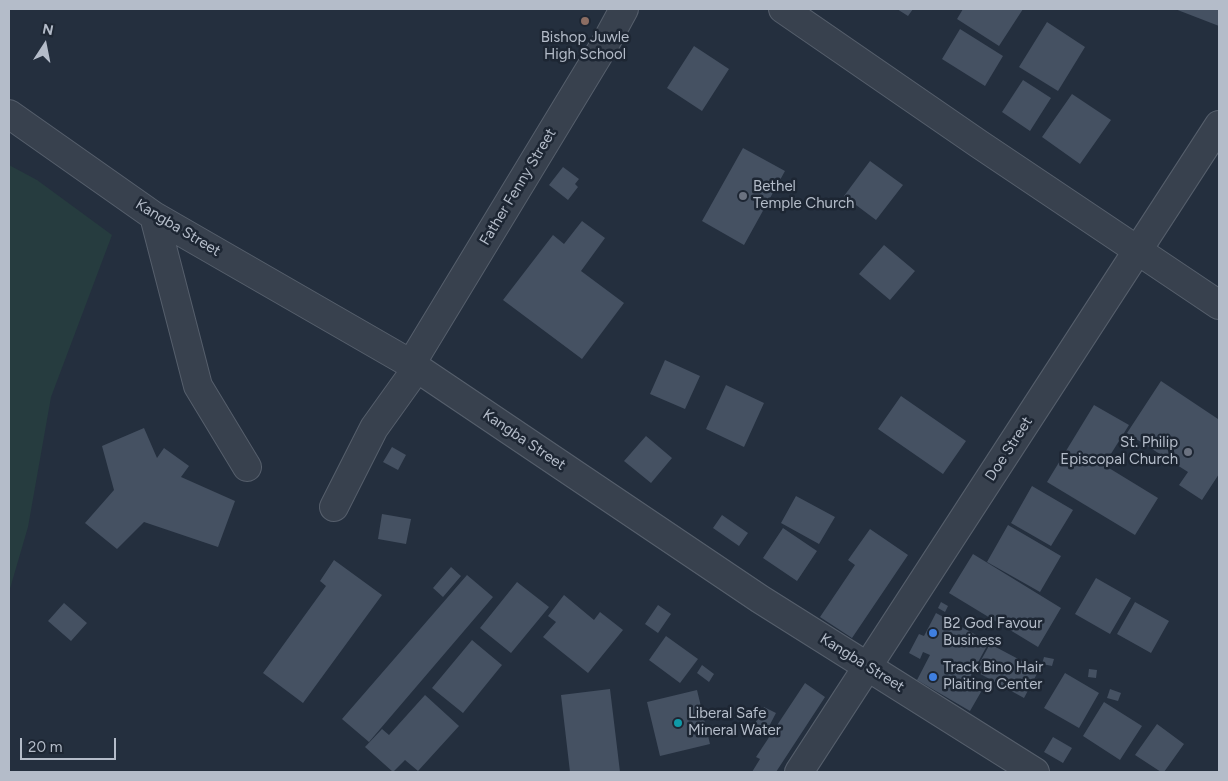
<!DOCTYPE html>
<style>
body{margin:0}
#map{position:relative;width:1228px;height:781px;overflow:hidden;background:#242f3e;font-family:Figtree,sans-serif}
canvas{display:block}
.frame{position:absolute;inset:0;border:10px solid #b4bcc9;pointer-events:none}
.north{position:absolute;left:20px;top:20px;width:50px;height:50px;-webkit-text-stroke:4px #1d2633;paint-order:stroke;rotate:11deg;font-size:14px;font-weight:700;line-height:20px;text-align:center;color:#b4bcc9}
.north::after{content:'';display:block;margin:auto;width:18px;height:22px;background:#b4bcc9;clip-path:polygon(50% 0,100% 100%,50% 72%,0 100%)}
.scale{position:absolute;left:20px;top:738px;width:96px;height:22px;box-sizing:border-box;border:2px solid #b4bcc9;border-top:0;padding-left:6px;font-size:15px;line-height:18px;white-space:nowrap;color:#b4bcc9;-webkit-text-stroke:4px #1d2633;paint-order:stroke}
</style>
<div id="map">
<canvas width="1228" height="781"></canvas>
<div class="frame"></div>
<div class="north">N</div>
<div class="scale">20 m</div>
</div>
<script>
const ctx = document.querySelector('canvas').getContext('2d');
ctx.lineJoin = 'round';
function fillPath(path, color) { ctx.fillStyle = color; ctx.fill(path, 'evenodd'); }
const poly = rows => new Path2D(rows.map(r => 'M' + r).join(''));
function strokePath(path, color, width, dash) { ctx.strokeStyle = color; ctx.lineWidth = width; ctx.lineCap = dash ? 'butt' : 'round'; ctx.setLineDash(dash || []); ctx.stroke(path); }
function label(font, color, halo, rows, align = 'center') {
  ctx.font = font + ' Figtree,sans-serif'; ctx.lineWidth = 5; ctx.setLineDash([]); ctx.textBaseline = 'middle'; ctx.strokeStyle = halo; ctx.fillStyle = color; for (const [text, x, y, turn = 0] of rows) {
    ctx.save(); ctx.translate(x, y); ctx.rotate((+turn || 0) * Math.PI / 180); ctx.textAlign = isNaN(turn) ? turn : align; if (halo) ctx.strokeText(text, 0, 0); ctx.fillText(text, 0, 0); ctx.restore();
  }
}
fillPath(poly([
 [9,165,37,180,112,235,51,397,28,527,9,592]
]), '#263c3f');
fillPath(poly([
 [897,9,913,9,908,16],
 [963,9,1023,9,999,46,957,19],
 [1175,9,1219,9,1219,26],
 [1047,22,1085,47,1058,91,1019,67],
 [960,29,1003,56,985,86,942,59],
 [694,46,729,69,702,111,667,88],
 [1023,80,1051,98,1030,131,1002,112],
 [1072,94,1111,120,1080,164,1042,137],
 [743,148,785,171,744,245,702,221],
 [870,161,903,185,876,220,844,196],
 [563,167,579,179,575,184,578,187,568,200,549,185],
 [582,221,605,238,581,271,624,303,582,359,503,300,553,235,564,244],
 [884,245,915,271,890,300,859,274],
 [665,360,700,376,685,409,650,394],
 [1161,381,1218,419,1219,417,1219,474,1202,500,1179,485,1188,472,1127,433],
 [726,385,764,403,744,447,706,429],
 [901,396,966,441,943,474,878,429],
 [1094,405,1129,425,1104,465,1158,498,1135,535,1047,482],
 [144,428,157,458,164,448,189,466,181,477,235,501,218,547,144,522,117,549,85,523,114,490,102,446],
 [646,436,672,458,651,483,624,461],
 [392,447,406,455,398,470,383,462],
 [1032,486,1073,510,1051,546,1011,523],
 [796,496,835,517,819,544,781,523],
 [382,514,411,519,406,544,378,539],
 [722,515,748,533,739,546,713,528],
 [1008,525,1061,556,1040,592,987,562],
 [783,528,817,551,797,581,763,558],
 [870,529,908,555,852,638,820,617,855,565,848,560],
 [973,554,1061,608,1038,647,949,593],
 [334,560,382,595,303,703,263,673,326,586,320,581],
 [451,567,461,576,443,597,433,588],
 [467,575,493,597,369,742,342,719],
 [1096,578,1131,598,1110,634,1075,614],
 [517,582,549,607,511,653,480,628],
 [564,595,594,620,600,612,623,630,588,673,543,637,556,622,548,616],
 [941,602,948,606,945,612,938,608],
 [1135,602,1169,621,1151,653,1117,634],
 [64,603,87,623,71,641,48,621],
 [658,605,671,614,658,633,645,624],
 [936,613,989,642,970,677,985,685,970,711,917,680,930,655,923,652,920,659,909,653,919,634,924,636],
 [666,636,698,659,680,683,649,660],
 [472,640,502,665,463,713,432,688],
 [990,644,1039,670,1024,698,975,671],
 [1044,657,1054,659,1052,666,1042,664],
 [702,665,714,674,709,682,697,673],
 [1089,669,1097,670,1096,678,1088,677],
 [1065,673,1099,693,1079,728,1044,708],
 [805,683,825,697,776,772,752,772,760,759,756,757],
 [610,689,620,772,570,772,561,695],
 [1110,689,1121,693,1118,701,1107,698],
 [697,690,710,744,660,756,647,702],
 [425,695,459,726,418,771,405,760,393,772,365,747,382,729,389,735],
 [1104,702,1142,726,1120,760,1083,736],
 [764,707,776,713,765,734,753,727],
 [1157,724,1184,744,1164,772,1161,772,1135,755],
 [1053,737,1072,748,1063,763,1044,752]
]), '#455162');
const minor = poly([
 [783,9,979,144,1219,305],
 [9,114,154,216,411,364,760,599,1035,772],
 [154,216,198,386,247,467],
 [411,364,605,44,624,9],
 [334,507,374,428,417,368],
 [799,772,1219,125]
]);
strokePath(minor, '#565f6c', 30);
strokePath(minor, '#38414e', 28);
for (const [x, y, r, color] of [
 [585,21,5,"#8d6e63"],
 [743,196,5,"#6b7280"],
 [1188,452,5,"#6b7280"],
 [933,633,5,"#3f7fe0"],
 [933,677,5,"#3f7fe0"],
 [678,723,5,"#0f9aa8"]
]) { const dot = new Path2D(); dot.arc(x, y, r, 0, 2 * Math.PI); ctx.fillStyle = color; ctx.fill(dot); strokePath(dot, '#1d2633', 2); }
label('15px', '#b4bcc9', '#1d2633', [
 ["Bishop Juwle",585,38,"center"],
 ["High School",585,55,"center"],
 ["Bethel",753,187],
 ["Temple Church",753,204],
 ["St. Philip",1178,443,"right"],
 ["Episcopal Church",1178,460,"right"],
 ["B2 God Favour",943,624],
 ["Business",943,641],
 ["Track Bino Hair",943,668],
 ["Plaiting Center",943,685],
 ["Liberal Safe",688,714],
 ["Mineral Water",688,731]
], 'left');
label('15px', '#b4bcc9', '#1d2633', [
 ["Father Fenny Street",518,187,-59],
 ["Kangba Street",178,228,31],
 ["Kangba Street",524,440,34],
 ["Doe Street",1009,449,-57],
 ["Kangba Street",862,663,32]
]);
</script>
